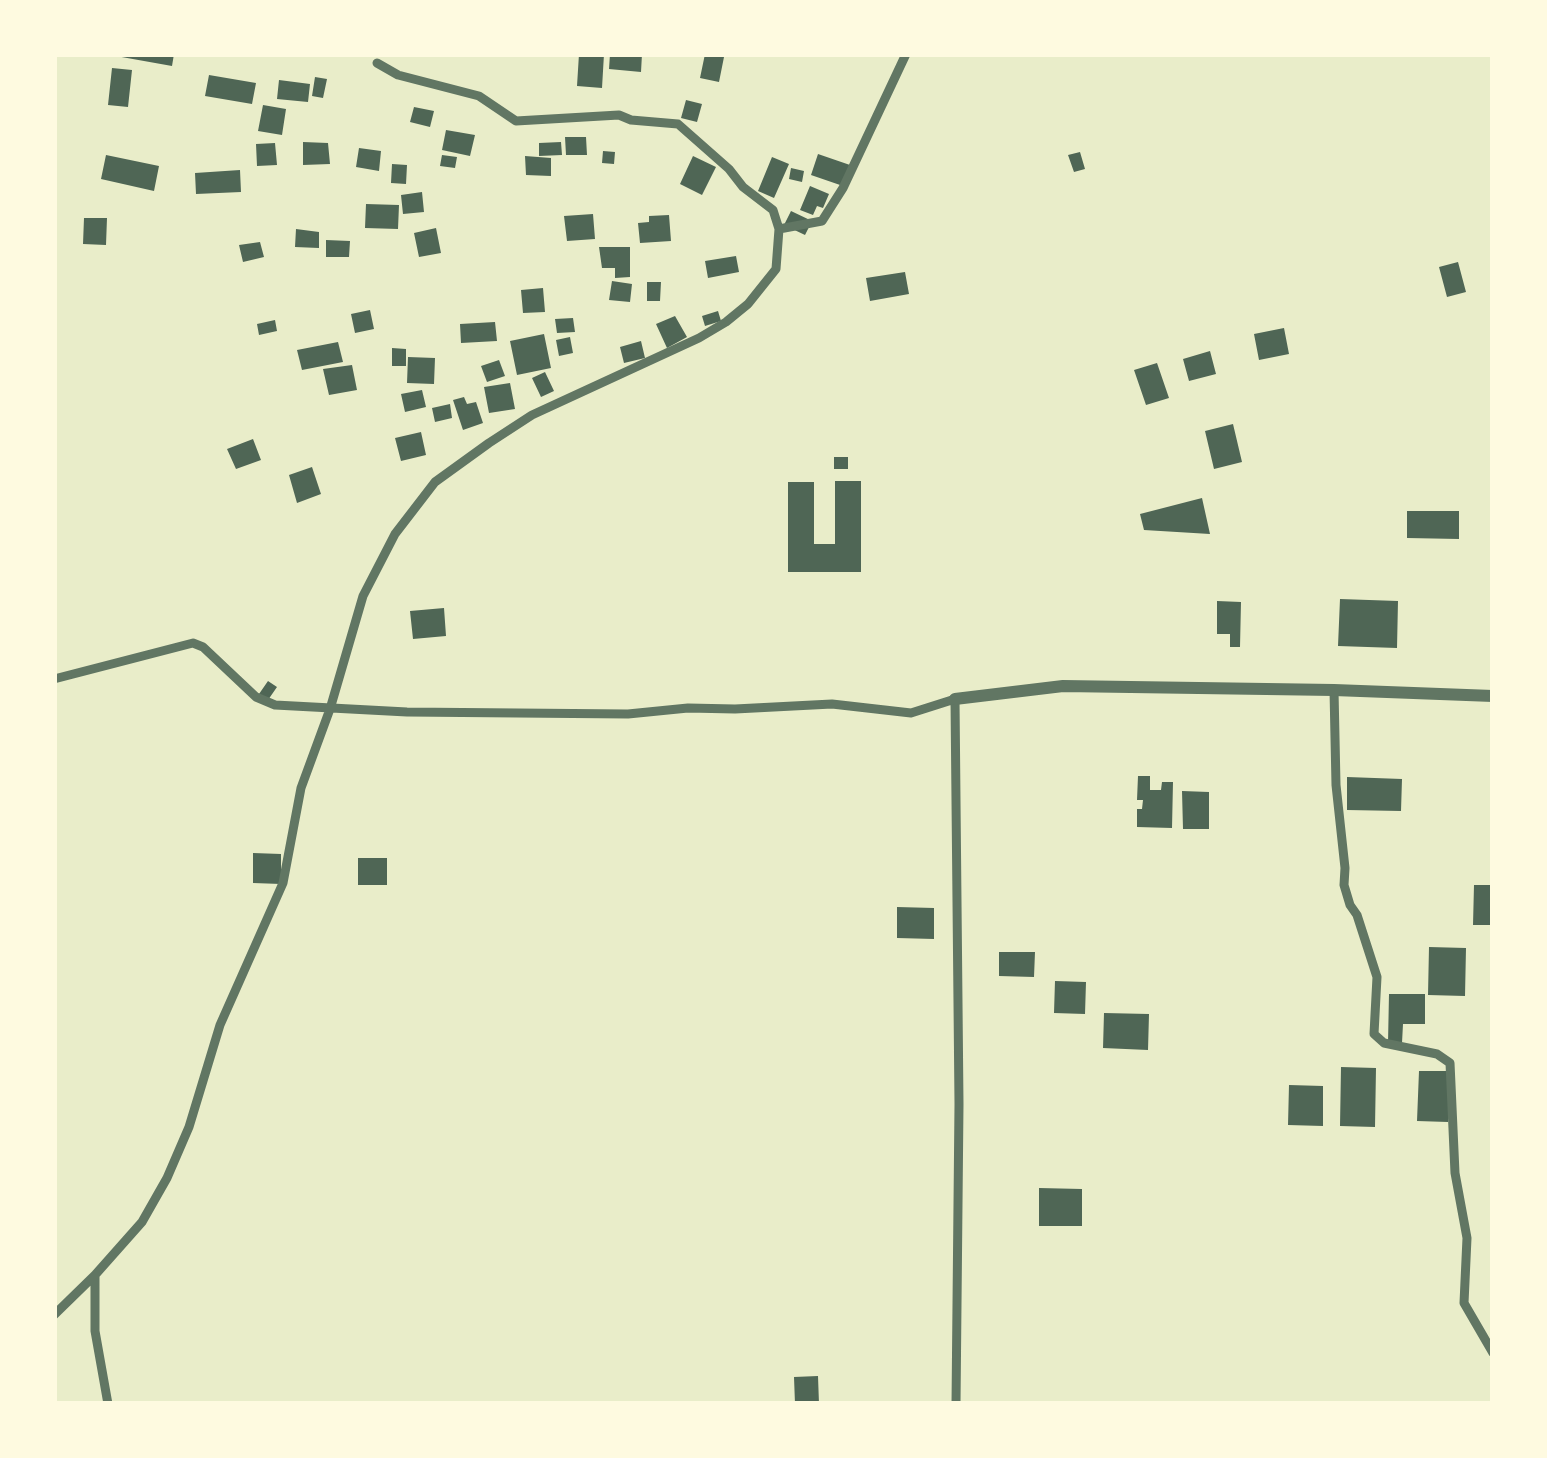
<!DOCTYPE html>
<style>
body{margin:0}
#map{position:relative;width:1547px;height:1458px;overflow:hidden;background:#e9edc9;font-family:Signika,sans-serif}
canvas{display:block}
.frame{position:absolute;inset:0;border:57px solid #fefae0;pointer-events:none}
</style>
<div id="map">
<canvas width="1547" height="1458"></canvas>
<div class="frame"></div>
</div>
<script>
const ctx = document.querySelector('canvas').getContext('2d');
ctx.lineJoin = 'round';
function fillPath(path, color) { ctx.fillStyle = color; ctx.fill(path, 'evenodd'); }
const poly = rows => new Path2D(rows.map(r => 'M' + r).join(''));
function strokePath(path, color, width, dash) { ctx.strokeStyle = color; ctx.lineWidth = width; ctx.lineCap = dash ? 'butt' : 'round'; ctx.setLineDash(dash || []); ctx.stroke(path); }
fillPath(poly([
 [116,54,174,54,172,66,116,56],
 [579,54,604,54,602,88,577,86],
 [610,54,642,54,641,72,609,69],
 [705,54,724,57,719,82,700,78],
 [112,68,132,70,128,107,108,105],
 [209,75,256,83,252,104,205,96],
 [315,77,327,79,323,98,312,96],
 [279,80,310,84,308,102,277,99],
 [686,100,702,104,697,122,681,118],
 [263,105,286,109,282,135,258,131],
 [414,107,434,111,430,127,410,122],
 [446,130,475,135,470,156,442,150],
 [565,137,586,137,587,155,566,155],
 [303,142,328,143,330,164,303,165],
 [561,142,562,155,539,156,539,143],
 [275,143,277,165,257,166,256,144],
 [359,148,381,151,379,171,356,167],
 [603,151,615,152,614,164,602,163],
 [1080,152,1085,169,1074,172,1068,155],
 [818,154,850,165,843,186,811,175],
 [106,155,159,166,154,191,101,179],
 [442,155,457,157,455,168,440,166],
 [525,156,551,158,551,176,526,175],
 [693,156,716,167,702,195,680,184],
 [772,157,789,164,774,198,758,191],
 [392,164,407,165,406,184,391,183],
 [791,168,804,171,802,182,789,179],
 [240,170,241,192,196,194,195,173],
 [810,186,829,194,823,208,817,206,813,215,800,210],
 [422,192,424,212,403,214,401,195],
 [366,204,399,205,398,229,365,228],
 [791,211,812,221,805,235,784,225],
 [593,214,595,239,567,241,564,216],
 [669,215,671,241,640,243,638,223,649,222,649,216],
 [84,218,107,218,106,245,83,244],
 [436,228,441,253,419,257,414,233],
 [296,229,319,232,319,248,295,247],
 [326,240,350,241,349,257,326,257],
 [260,242,264,257,243,262,239,245],
 [599,247,630,247,630,277,615,278,615,268,602,268],
 [736,256,739,272,708,278,705,261],
 [1458,262,1466,292,1447,297,1439,267],
 [905,272,909,294,870,301,866,278],
 [612,281,632,284,630,302,609,300],
 [647,282,661,282,660,301,647,301],
 [543,288,545,312,523,313,521,290],
 [370,310,374,329,355,333,351,314],
 [718,311,721,321,705,326,702,316],
 [675,316,687,337,667,348,656,324],
 [573,318,575,332,557,333,555,319],
 [275,320,277,331,259,335,257,324],
 [495,322,497,341,461,343,460,324],
 [1284,328,1289,354,1259,360,1254,334],
 [544,334,551,368,517,375,510,341],
 [570,337,573,353,559,356,556,340],
 [641,341,645,358,624,363,620,347],
 [338,342,343,362,302,370,297,350],
 [392,348,406,349,406,366,392,366],
 [1210,351,1216,374,1189,381,1183,359],
 [408,357,435,358,434,384,407,383],
 [499,360,505,376,487,382,481,366],
 [1157,363,1169,398,1146,405,1134,370],
 [352,365,357,390,329,395,323,369],
 [545,372,554,391,541,397,532,378],
 [510,383,515,409,489,413,484,387],
 [422,390,426,407,405,412,401,394],
 [464,397,467,404,476,402,483,423,463,430,453,400],
 [450,404,452,418,435,422,432,408],
 [1233,424,1242,462,1214,469,1205,431],
 [421,432,426,455,401,461,395,438],
 [253,439,261,460,236,469,227,449],
 [834,457,848,457,848,469,834,469],
 [312,467,321,494,297,503,289,475],
 [835,481,861,481,861,572,788,572,788,482,814,482,814,544,835,544],
 [1202,498,1210,534,1144,530,1140,514],
 [1407,511,1459,511,1459,539,1407,538],
 [1340,599,1398,601,1397,648,1338,646],
 [1217,601,1241,602,1240,647,1230,647,1230,634,1217,634],
 [444,608,446,636,413,639,410,611],
 [268,681,277,687,268,700,259,694],
 [1138,776,1150,776,1150,790,1161,790,1162,782,1173,782,1172,828,1137,827,1137,809,1142,809,1143,800,1137,800],
 [1347,777,1402,779,1401,811,1347,810],
 [1182,791,1209,792,1209,829,1183,829],
 [253,853,281,854,281,884,253,883],
 [358,858,387,858,387,885,358,885],
 [1474,885,1493,885,1493,925,1473,925],
 [897,907,934,908,934,939,897,938],
 [1429,947,1466,948,1465,996,1428,995],
 [999,952,1035,952,1034,977,999,976],
 [1055,981,1086,982,1085,1014,1054,1013],
 [1389,994,1425,994,1425,1024,1403,1024,1402,1043,1388,1043],
 [1104,1013,1149,1014,1148,1050,1103,1048],
 [1341,1067,1376,1068,1375,1127,1340,1126],
 [1419,1071,1449,1071,1448,1122,1417,1121],
 [1289,1085,1323,1086,1323,1126,1288,1125],
 [1039,1188,1082,1189,1082,1226,1039,1226],
 [818,1376,819,1404,795,1404,794,1377]
]), '#4f6655');
strokePath(poly([
 [377,63,398,75,479,96,516,121,619,115,631,120,678,124,729,169,743,187,773,210,779,229],
 [54,679,193,643,203,647,256,697,275,705,407,712,628,714,688,708,735,709,832,704,911,713,955,699,959,1104,956,1404],
 [1334,690,1336,785,1345,868,1344,885,1350,905,1357,915,1377,977,1374,1034,1384,1043,1437,1054,1450,1063,1455,1173,1467,1238,1464,1303,1493,1353],
 [95,1275,95,1331,108,1404],
 [54,1315,95,1275,142,1222,167,1178,189,1127,220,1025,283,883,301,788,330,709,363,596,395,534,435,482,489,443,532,415,699,338,726,322,748,304,776,269,779,229,822,221,843,188,906,54]
]), '#617663', 9);
strokePath(poly([
 [955,699,1063,686,1334,690,1493,696]
]), '#617663', 12);
</script>
